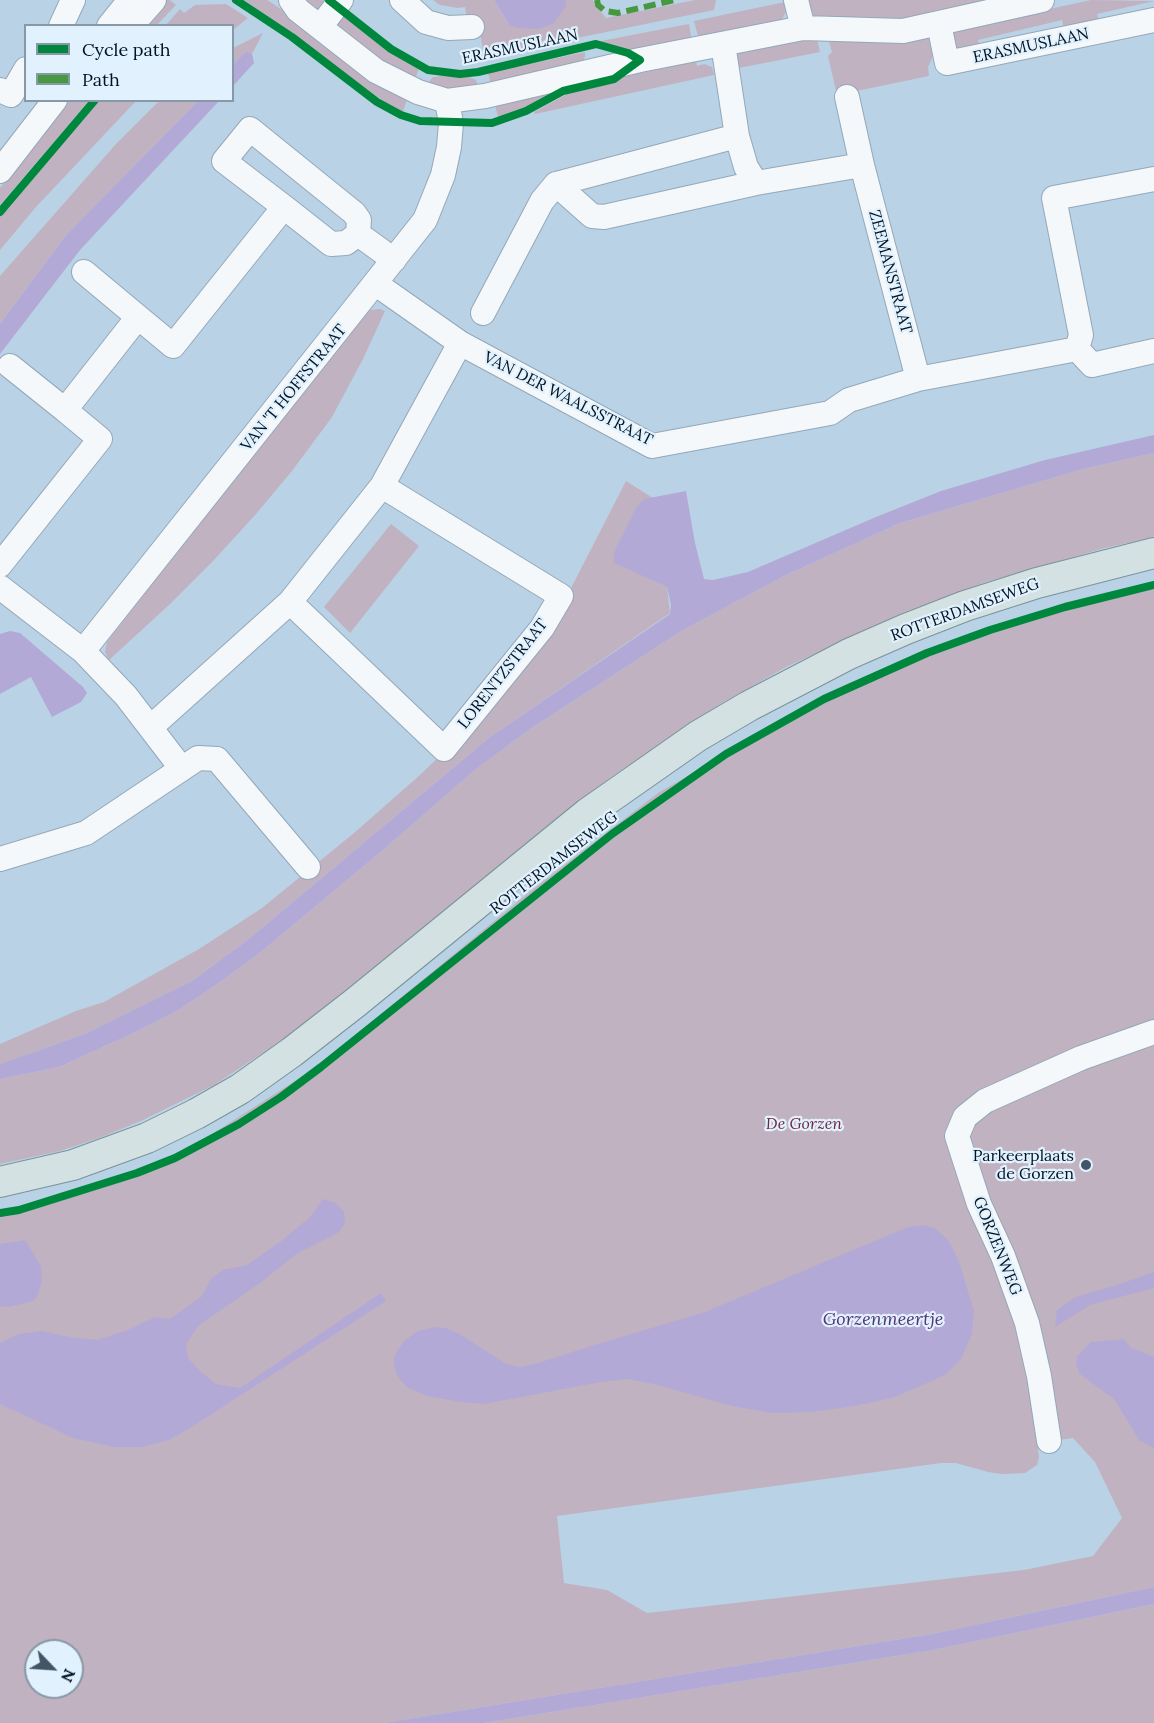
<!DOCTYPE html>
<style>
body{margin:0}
#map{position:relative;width:1154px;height:1723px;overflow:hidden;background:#bad2e6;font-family:Lora,serif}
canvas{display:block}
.legend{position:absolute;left:24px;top:24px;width:210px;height:78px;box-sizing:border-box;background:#e1f1fe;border:2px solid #8798a6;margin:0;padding:8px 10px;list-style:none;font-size:18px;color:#011322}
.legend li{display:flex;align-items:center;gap:12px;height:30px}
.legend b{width:30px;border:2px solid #8798a6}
.north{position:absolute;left:24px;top:1639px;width:60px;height:60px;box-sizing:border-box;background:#e1f1fe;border:2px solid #8798a6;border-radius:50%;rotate:115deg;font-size:16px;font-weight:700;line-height:24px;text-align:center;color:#011322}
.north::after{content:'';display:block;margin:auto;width:21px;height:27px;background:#425667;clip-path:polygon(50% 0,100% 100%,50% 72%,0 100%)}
</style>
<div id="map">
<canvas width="1154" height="1723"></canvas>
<ul class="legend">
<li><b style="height:8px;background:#00873e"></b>Cycle path</li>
<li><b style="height:8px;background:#479840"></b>Path</li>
</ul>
<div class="north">N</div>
</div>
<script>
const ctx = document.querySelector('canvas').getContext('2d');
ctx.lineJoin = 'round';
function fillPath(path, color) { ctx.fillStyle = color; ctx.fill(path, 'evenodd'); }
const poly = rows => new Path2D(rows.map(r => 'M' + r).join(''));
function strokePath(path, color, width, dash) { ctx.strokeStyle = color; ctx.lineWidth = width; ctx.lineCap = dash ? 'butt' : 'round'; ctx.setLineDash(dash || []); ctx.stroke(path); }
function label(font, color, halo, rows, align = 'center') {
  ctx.font = font + ' Lora,serif'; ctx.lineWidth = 4.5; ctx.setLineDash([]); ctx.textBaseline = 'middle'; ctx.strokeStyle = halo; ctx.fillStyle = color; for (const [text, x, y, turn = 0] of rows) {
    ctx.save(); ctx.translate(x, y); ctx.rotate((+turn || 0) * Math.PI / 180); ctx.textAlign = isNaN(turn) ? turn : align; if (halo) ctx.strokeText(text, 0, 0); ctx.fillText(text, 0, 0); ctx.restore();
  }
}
fillPath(poly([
 [161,0,170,0,176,5,157,25,137,26],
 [244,0,267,0,292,16,407,99,403,112,382,100],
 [304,0,323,0,396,56,419,69,414,81,385,64],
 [433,0,494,0,509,25,566,6,566,0,593,0,594,4,606,18,695,0,716,0,714,10,484,57,478,19,467,20,465,7,458,8,440,5],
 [808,0,985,0,957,8,910,18,880,20,814,17],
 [1091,0,1154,1,1097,14,1100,24,1065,33,1062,20,978,40,981,50,954,51,952,33,958,29],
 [785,2,787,9,783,18,777,24,699,40,694,21],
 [226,4,248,18,233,30,232,26,166,25,180,9,184,13,195,5],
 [689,24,692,42,647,52,602,45,601,41],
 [263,33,252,54,246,51,233,65,233,48],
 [926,37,932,41,934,54,928,67,929,76,837,95,828,56,832,52,828,38],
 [817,39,820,52,734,69,735,58,741,51,787,40],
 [585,52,585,56,583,63,491,85,488,73],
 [696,61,697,66,704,64,712,67,714,75,535,114,534,112,571,92,616,82,623,77],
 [441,76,469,77,476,80,479,88,449,90,426,85,433,77],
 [551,92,551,94,531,108,498,117,495,105],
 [98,100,136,101,36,207,0,250,0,216],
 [69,101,89,101,0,205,0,188],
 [159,101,198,101,67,234,0,324,0,276,116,144],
 [380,309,385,311,363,359,332,417,292,471,256,514,214,560,169,605,109,660,105,652,107,642,356,323,370,310],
 [1154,453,1154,537,1105,548,986,582,905,612,786,667,722,703,611,777,559,817,316,1014,284,1039,214,1085,141,1121,99,1138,60,1151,0,1164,0,1079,59,1067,138,1031,180,1009,216,985,262,951,377,855,475,770,530,729,683,630,786,575,900,523,1083,469],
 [626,481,653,498,644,499,614,562,667,587,670,613,490,737,250,938,192,981,87,1033,0,1064,0,1044,76,1011,104,1002,199,949,262,908,354,833,420,775,457,739,569,592],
 [391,524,419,546,350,633,324,607],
 [1154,586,1154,1587,932,1634,384,1723,0,1723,0,1217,156,1170,315,1068,532,890,658,793,847,684,1060,604],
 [1073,1438,1095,1462,1122,1518,1093,1556,1024,1570,647,1613,607,1590,564,1583,557,1516,941,1463,956,1463,988,1472,1002,1474,1025,1473,1037,1465,1039,1457,1037,1443],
 [36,1651,72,1651,72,1687,36,1687],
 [1154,1604,1154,1723,484,1723,933,1650]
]), '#c0b2c0');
fillPath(poly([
 [494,0,566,0,566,6,554,23,539,29,519,28,509,25],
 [246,51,252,54,254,63,233,86,233,65],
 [198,101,219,101,80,250,0,354,0,324,67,234],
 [1154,435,1154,453,1083,469,900,523,786,575,683,630,530,729,475,770,377,855,262,951,216,985,180,1009,138,1031,59,1067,0,1079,0,1064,87,1033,192,981,250,938,490,737,670,614,671,605,667,587,614,563,614,553,636,508,644,499,686,491,695,543,704,579,713,580,748,572,876,517,941,491,1045,460],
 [10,631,20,633,83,687,87,693,81,702,52,717,31,677,0,694,0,634],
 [323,1199,336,1203,344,1212,345,1223,339,1232,295,1255,260,1283,199,1325,186,1344,188,1358,200,1371,216,1384,240,1388,381,1293,386,1301,190,1428,169,1440,142,1447,114,1447,73,1438,0,1404,0,1343,18,1334,42,1331,69,1337,97,1340,128,1330,155,1317,170,1319,201,1297,212,1278,223,1270,247,1265,280,1242,310,1217],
 [925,1225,936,1229,949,1241,959,1262,974,1311,972,1334,961,1359,945,1375,895,1397,855,1406,810,1412,772,1413,732,1406,654,1384,627,1379,601,1382,484,1404,460,1402,427,1396,408,1388,398,1377,394,1367,394,1356,404,1341,418,1331,435,1327,446,1328,461,1335,505,1363,519,1367,535,1364,588,1347,705,1312,908,1227],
 [25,1240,41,1266,42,1282,36,1299,27,1303,8,1307,0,1306,0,1244],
 [1154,1272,1154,1288,1090,1305,1055,1327,1057,1310,1076,1297,1117,1285],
 [1124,1339,1130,1347,1154,1357,1154,1448,1139,1440,1115,1400,1080,1374,1076,1364,1077,1356,1091,1342],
 [1154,1587,1154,1604,933,1650,484,1723,384,1723,932,1634]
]), '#b3a9d6');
const minor = poly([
 [291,0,298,10,376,71,418,92,447,101,485,96,640,60,803,28,903,31,1042,0],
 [402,0,426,22,448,28,472,27],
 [796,0,803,28],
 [939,24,947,63,1154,20],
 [61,26,73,0],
 [109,26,130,0],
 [131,26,154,0],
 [320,27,341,0],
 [723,44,737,136,746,167,756,183,862,165],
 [0,90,11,95,26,69],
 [847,97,862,165,918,379],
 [0,171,55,100],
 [556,184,592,216,604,217,756,183],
 [284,207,331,244,346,243,358,234],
 [84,272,138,317],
 [376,284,460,343,652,446,830,413,849,400,918,379,1077,349,1092,365,1154,351],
 [483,313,542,201,556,184,737,136],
 [1077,349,1081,335,1054,198,1154,179],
 [10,366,65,410],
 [0,565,100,439,65,410,138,317,173,346,284,207,224,161,250,129,354,213,359,220,358,234,394,260],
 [0,587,83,651,126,696,182,769],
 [290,602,444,749,542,628,561,596,382,486],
 [83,651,425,220,443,175,449,147,451,123,447,101],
 [151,727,290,602,382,486,460,343],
 [0,859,86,833,198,758,217,759,308,867],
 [1049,1441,1039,1376,1027,1323,1003,1256,979,1204,957,1136,965,1117,985,1101,1081,1058,1154,1032]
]);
const major = poly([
 [0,1182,73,1165,147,1138,196,1114,240,1089,292,1052,355,1003,588,813,698,736,749,706,849,654,906,629,965,606,1037,583,1154,553]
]);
strokePath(minor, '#93a8b9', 26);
strokePath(major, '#77939b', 32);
strokePath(minor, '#f5f8fb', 24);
strokePath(major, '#d4e1e3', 30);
strokePath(poly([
 [597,0,598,5,605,11,618,13,675,0]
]), '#479840', 6, [12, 6]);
strokePath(poly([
 [236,0,292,37,377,102,401,115,420,121,492,123,526,111,563,91,614,79,640,60,628,53,596,44,478,72,460,74,428,70,391,49,329,0],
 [0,212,95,100],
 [0,1213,19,1210,137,1173,175,1158,239,1124,281,1097,321,1067,612,834,726,754,824,699,927,653,990,630,1065,607,1154,585]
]), '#00873e', 8);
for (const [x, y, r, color] of [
 [1086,1165,6,"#425667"]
]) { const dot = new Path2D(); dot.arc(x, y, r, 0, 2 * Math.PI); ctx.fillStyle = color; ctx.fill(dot); strokePath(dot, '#e1f1fe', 2); }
label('16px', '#011322', '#e1f1fe', [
 ["ERASMUSLAAN",1031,46,-12],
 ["ERASMUSLAAN",520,47,-12],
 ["ZEEMANSTRAAT",890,272,75],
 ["VAN 'T HOFFSTRAAT",294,388,-51],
 ["VAN DER WAALSSTRAAT",568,399,27],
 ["ROTTERDAMSEWEG",965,610,-20],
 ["LORENTZSTRAAT",503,674,-52],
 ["ROTTERDAMSEWEG",554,863,-38],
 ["GORZENWEG",997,1246,68]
]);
label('italic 16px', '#74263f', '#e1f1fe', [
 ["De Gorzen",804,1124]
]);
label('16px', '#011322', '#e1f1fe', [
 ["Parkeerplaats",1074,1156],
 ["de Gorzen",1074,1174]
], 'right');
label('italic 18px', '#533375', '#e1f1fe', [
 ["Gorzenmeertje",883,1320]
]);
</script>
